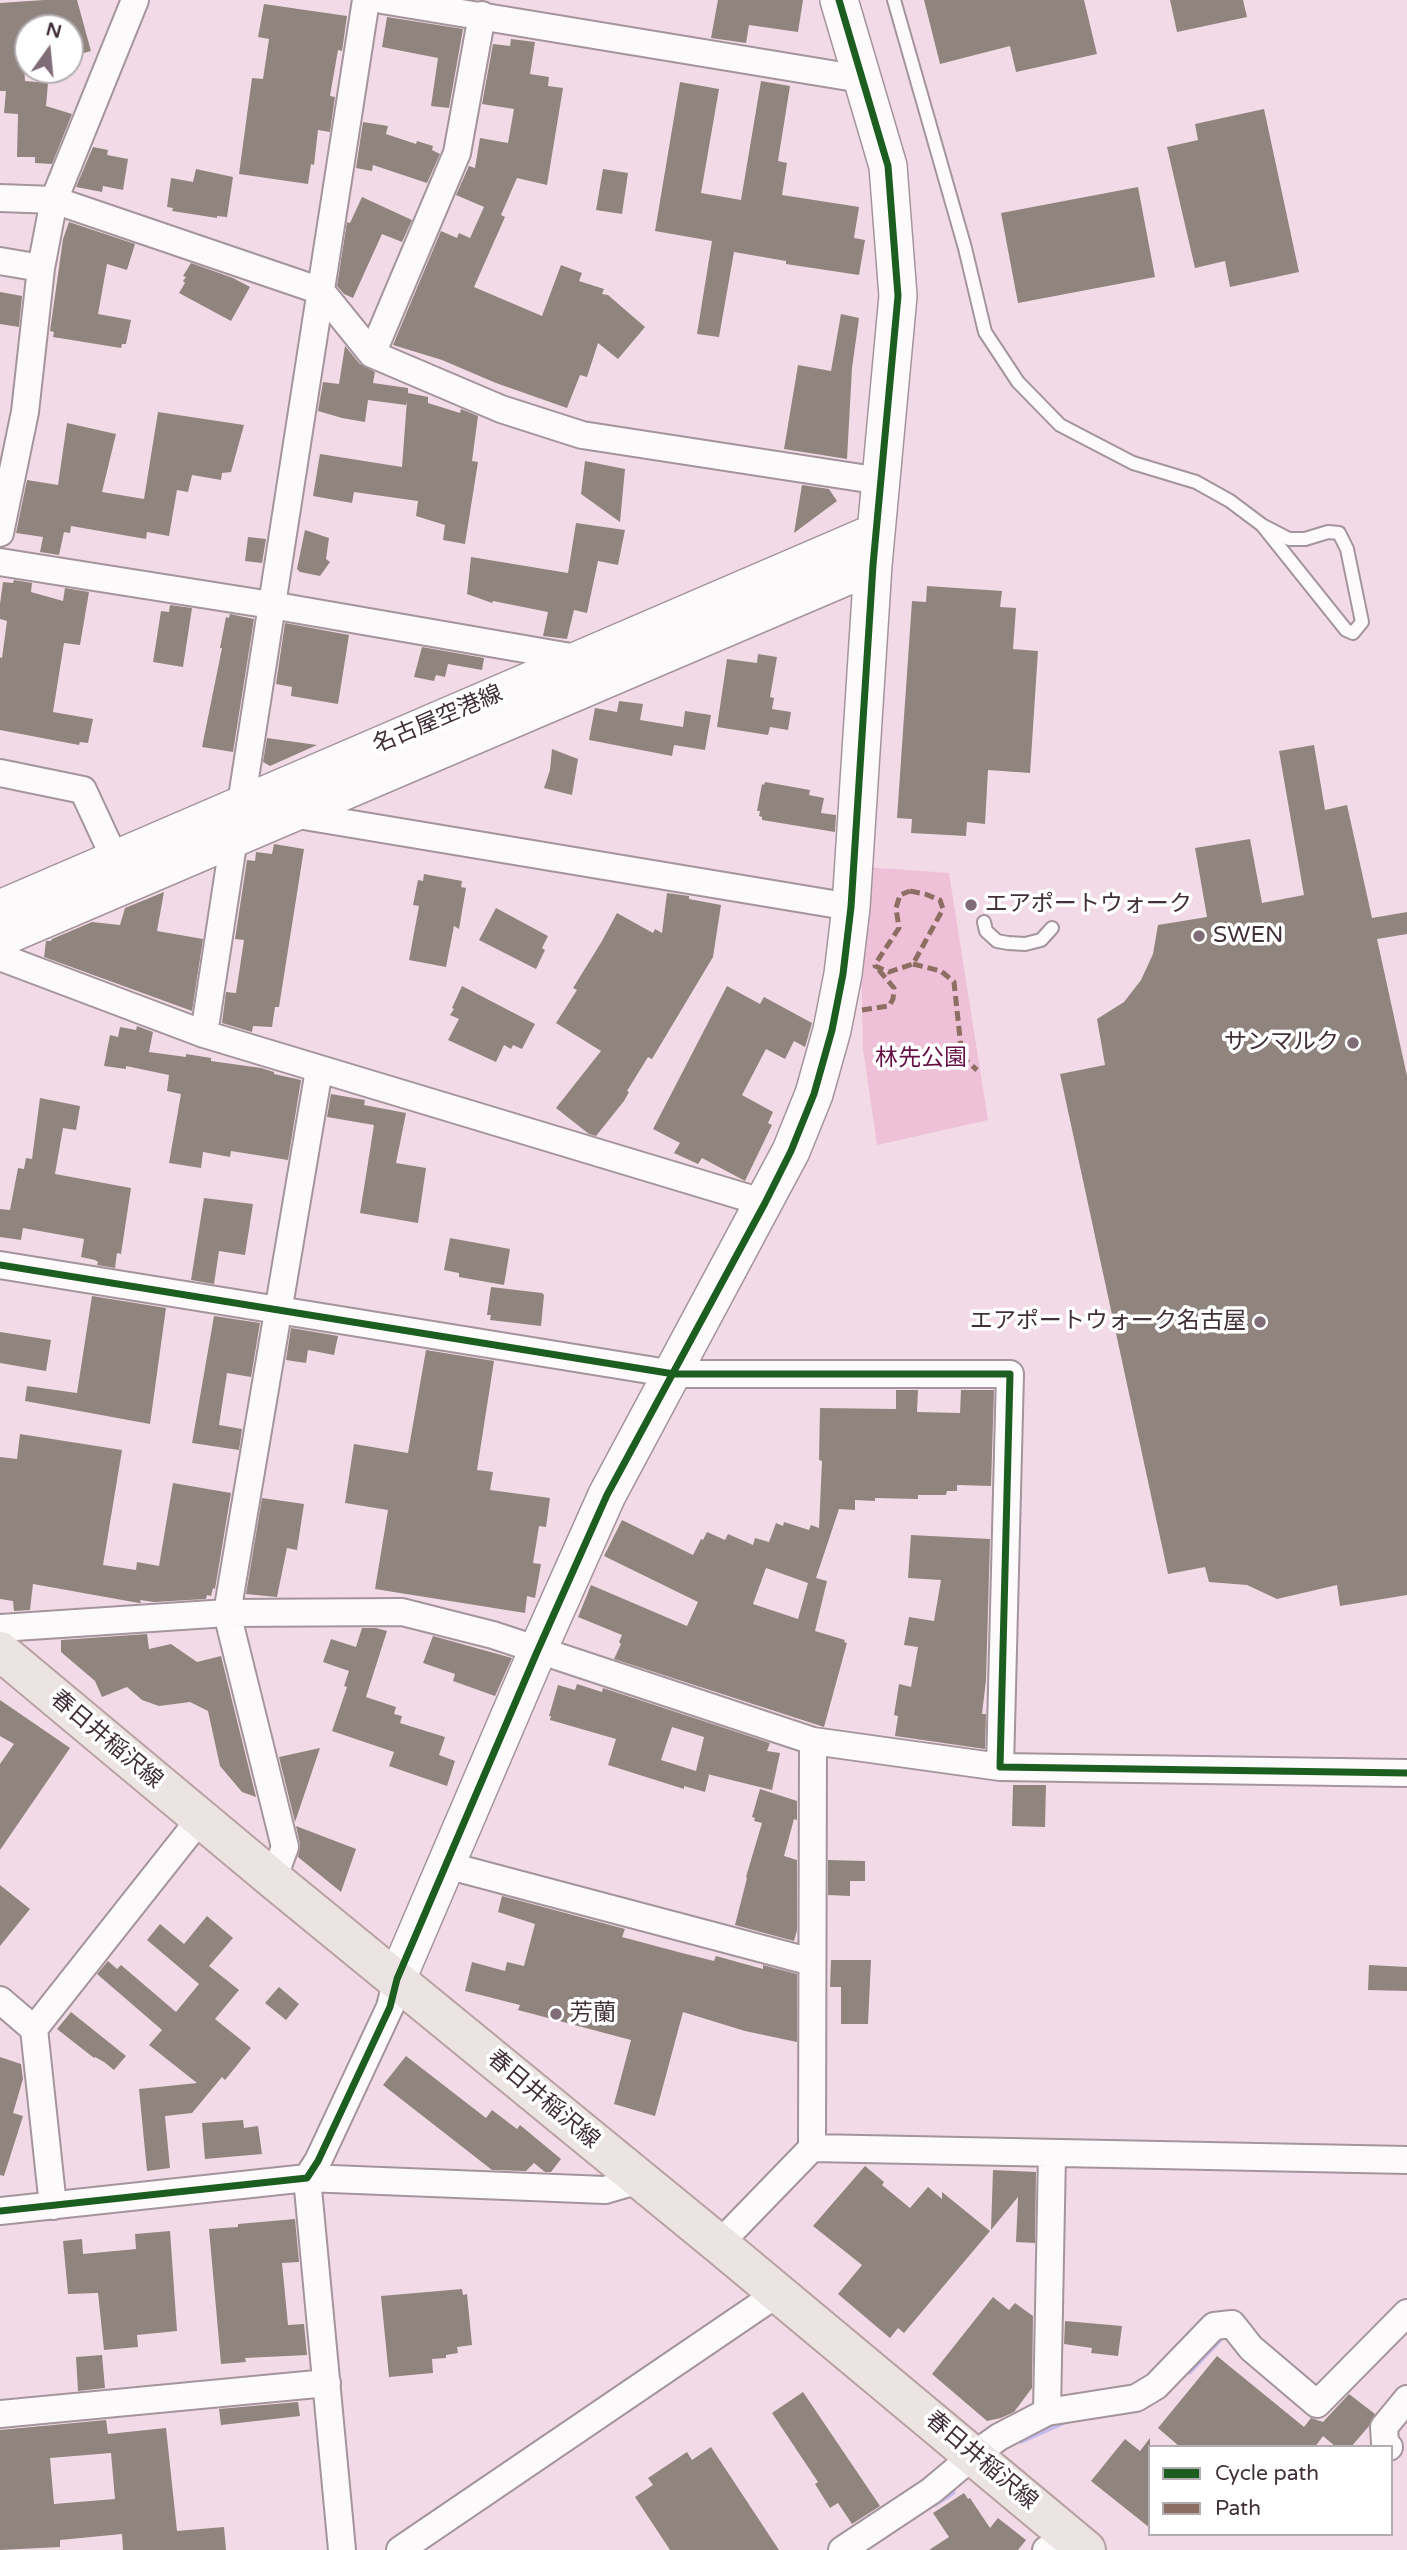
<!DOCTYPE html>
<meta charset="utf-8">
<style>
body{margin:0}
#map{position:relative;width:1407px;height:2550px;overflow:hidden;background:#f2dbe6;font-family:"Varela Round",sans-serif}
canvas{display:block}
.legend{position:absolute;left:1148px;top:2445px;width:245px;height:91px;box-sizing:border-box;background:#fff;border:2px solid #b3acb0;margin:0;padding:9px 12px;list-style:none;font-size:21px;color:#413039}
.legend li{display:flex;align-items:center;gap:14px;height:35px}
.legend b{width:35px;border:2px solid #b3acb0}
.north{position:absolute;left:14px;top:14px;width:70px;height:70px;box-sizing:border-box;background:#fff;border:2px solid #b3acb0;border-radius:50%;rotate:15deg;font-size:19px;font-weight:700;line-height:28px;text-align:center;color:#413039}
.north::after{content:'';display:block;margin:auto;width:24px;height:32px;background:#7f6c76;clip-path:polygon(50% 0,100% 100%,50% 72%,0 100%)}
</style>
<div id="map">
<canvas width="1407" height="2550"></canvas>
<ul class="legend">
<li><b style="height:9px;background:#1b5e20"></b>Cycle path</li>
<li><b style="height:9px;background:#8d6e63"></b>Path</li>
</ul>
<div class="north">N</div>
</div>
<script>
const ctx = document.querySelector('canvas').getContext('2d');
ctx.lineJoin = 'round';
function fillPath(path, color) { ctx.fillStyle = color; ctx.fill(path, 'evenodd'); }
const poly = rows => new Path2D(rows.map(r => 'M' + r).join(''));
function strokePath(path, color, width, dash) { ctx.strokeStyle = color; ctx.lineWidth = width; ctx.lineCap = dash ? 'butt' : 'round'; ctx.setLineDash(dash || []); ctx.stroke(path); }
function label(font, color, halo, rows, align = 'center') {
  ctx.font = font + ' "Varela Round","Noto Sans JP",sans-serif'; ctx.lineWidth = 7; ctx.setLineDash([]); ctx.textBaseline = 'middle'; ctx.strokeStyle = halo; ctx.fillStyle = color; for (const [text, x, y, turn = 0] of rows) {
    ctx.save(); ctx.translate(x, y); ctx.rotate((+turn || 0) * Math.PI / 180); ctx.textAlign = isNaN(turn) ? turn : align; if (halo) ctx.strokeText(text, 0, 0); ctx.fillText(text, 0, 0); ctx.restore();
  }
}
fillPath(poly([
 [865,867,949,873,988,1120,877,1145,863,1049,861,965]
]), '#efc1d8');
strokePath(poly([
 [1189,2371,1219,2339],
 [1021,2440,1062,2422],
 [935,2503,952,2492]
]), '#c4baef', 7);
fillPath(poly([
 [44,0,77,0,91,51,73,56,70,28,28,28,28,46,23,46,25,81,48,83,46,106,72,114,52,164,35,163,35,157,17,157,18,114,4,113,6,91,0,91,0,3],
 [718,0,803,0,798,32,749,25,746,43,711,38],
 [924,0,1084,0,1097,54,1016,72,1010,46,940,64],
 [1170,0,1243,0,1247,17,1177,32],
 [264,4,347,16,342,51,338,50,330,96,335,97,330,132,318,130,314,165,311,164,308,184,239,174,252,78,263,79,269,39,258,37],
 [387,17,463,29,449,108,431,106,438,58,382,47],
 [511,39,535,42,530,74,549,77,548,86,563,88,547,185,517,178,501,215,505,217,474,287,542,316,561,265,582,273,579,281,604,289,602,294,608,295,645,327,618,359,598,343,587,377,580,375,567,408,496,383,442,360,393,345,441,231,457,238,459,233,470,238,484,207,456,195,469,166,475,168,480,138,508,143,514,109,482,104,493,44,510,46],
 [761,81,790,86,778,161,787,163,782,195,859,207,854,238,865,240,859,275,786,264,786,261,734,252,719,337,697,334,712,241,655,231,680,82,719,89,701,193,741,200],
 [1264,109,1299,272,1230,287,1225,261,1195,268,1167,147,1198,140,1195,124],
 [363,122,388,126,386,134,416,144,417,141,433,146,432,150,440,154,427,183,373,165,372,171,356,168],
 [93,147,108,150,107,155,128,159,123,190,103,186,102,192,76,187],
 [196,169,233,177,227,217,217,216,217,218,172,211,173,208,167,207,171,178,193,182],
 [603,169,628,173,622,214,596,210],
 [1138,187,1155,277,1018,303,1001,213],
 [362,197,412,220,402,242,382,234,353,298,344,294,337,286,347,222,350,223],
 [69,222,135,244,127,270,107,264,98,314,131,320,126,344,122,344,121,348,53,337,54,332,50,331,63,239],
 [191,263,233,278,250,287,231,321,179,293,185,283,183,281,186,277,183,276],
 [0,292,22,296,19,327,0,324],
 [841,314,859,318,852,368,847,459,784,449,798,365,831,371],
 [345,346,360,364,375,372,373,383,408,388,408,393,428,397,428,403,460,413,461,409,478,416,472,461,478,462,465,544,443,540,445,525,416,516,418,501,354,492,352,503,313,496,320,454,402,467,407,400,406,405,368,400,365,422,342,418,318,411,323,382,339,384],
 [158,412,244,425,231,472,222,473,221,480,192,475,188,492,177,490,169,536,147,532,146,539,71,526,70,533,64,532,59,555,40,552,43,537,16,533,27,480,58,485,67,423,116,434,102,492,144,499],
 [585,461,625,469,620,522,581,494],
 [802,485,829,489,837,501,794,533],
 [576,523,625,530,618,565,598,561,587,613,574,610,567,639,543,636,548,612,493,601,492,603,467,594,471,557,568,573],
 [305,530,329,538,326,559,330,562,320,576,300,572,297,569],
 [248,537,266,539,262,563,245,561],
 [14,580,32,583,31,592,63,601,65,588,89,592,80,645,64,643,53,712,93,719,88,743,80,742,79,745,0,730,0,657,2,658,7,621,0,619,0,604,3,582,13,583],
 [927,586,1002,591,1000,607,1016,608,1013,649,1038,651,1030,773,988,770,985,824,967,822,966,836,911,833,912,819,897,818,912,601,926,602],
 [170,605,192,608,183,667,153,662,161,611,169,612],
 [230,614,254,619,233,752,202,747,222,648,220,648,226,617,229,618],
 [285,623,349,635,338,704,291,696,292,687,276,684],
 [422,647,484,658,482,670,448,664,445,677,436,675,434,681,414,677],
 [758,654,777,657,770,697,774,698,772,709,791,712,788,730,770,727,768,735,717,727,727,659,757,663],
 [619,701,643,704,640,720,683,727,685,711,711,715,705,750,674,745,672,756,589,740,595,708,617,712],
 [267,738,317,745,270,766,263,762],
 [1314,745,1325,810,1347,805,1372,918,1407,912,1407,934,1377,939,1407,1076,1407,1595,1340,1606,1337,1585,1277,1599,1247,1585,1209,1582,1205,1567,1168,1574,1060,1074,1105,1065,1097,1019,1124,1002,1141,980,1153,954,1158,925,1207,917,1195,848,1250,839,1262,903,1304,895,1279,751],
 [552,749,578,759,572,795,544,788,550,770],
 [765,782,810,790,809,795,824,798,821,813,836,815,835,832,762,820,762,817,759,816,760,811,757,811,762,784,764,785],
 [274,844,304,849,279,1007,275,1007,272,1027,253,1026,252,1032,222,1023,226,992,236,993,244,940,235,939,247,860,255,861,256,852,272,854],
 [424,874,462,881,461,887,466,888,459,929,454,926,446,967,409,960,419,906,413,905,418,880,423,881],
 [164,892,157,931,203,939,192,1011,44,957,46,941,51,941,52,939,92,922,120,925,125,908],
 [667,893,689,896,689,899,721,905,713,957,652,1059,648,1057,627,1091,629,1092,624,1101,596,1136,589,1134,556,1108,601,1051,556,1023,577,990,573,988,602,941,617,913,653,933,655,929,662,933],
 [496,908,548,936,542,948,545,950,536,969,479,940],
 [462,986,535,1024,522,1049,513,1045,511,1049,504,1045,496,1062,448,1040,459,1019,450,1015,454,1009,452,1008],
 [727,986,760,1004,764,997,812,1023,805,1047,794,1041,785,1059,766,1049,742,1095,773,1112,768,1123,772,1125,745,1181,702,1158,698,1164,674,1153,680,1143,653,1129],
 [137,1026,153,1032,149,1052,186,1057,186,1054,211,1058,211,1061,261,1068,274,1072,274,1074,301,1080,288,1160,231,1151,230,1157,203,1152,201,1168,169,1163,181,1094,167,1091,169,1075,126,1066,126,1069,104,1066,110,1035,118,1037,120,1027,136,1030],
 [331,1094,365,1100,364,1105,406,1113,396,1163,426,1168,418,1223,360,1213,374,1125,327,1117],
 [40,1098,80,1106,76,1130,63,1128,55,1174,131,1188,121,1254,117,1253,115,1268,97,1265,98,1262,95,1260,81,1257,84,1239,23,1228,21,1240,0,1237,0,1209,10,1210,18,1168,24,1169,26,1158,32,1159],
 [204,1198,253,1204,245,1255,219,1251,214,1284,191,1280],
 [450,1238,510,1249,504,1285,459,1277,459,1273,444,1270],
 [491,1287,542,1293,544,1295,541,1326,490,1320,491,1315,487,1315],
 [92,1296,166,1308,150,1424,25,1401,27,1386,77,1393],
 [214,1316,260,1323,251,1377,227,1373,219,1425,242,1429,239,1450,192,1443],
 [291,1328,338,1336,334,1355,308,1350,306,1363,286,1360],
 [0,1332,51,1340,46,1371,0,1363],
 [426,1350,494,1361,477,1470,493,1472,490,1490,550,1498,546,1527,539,1526,533,1563,541,1564,535,1598,527,1596,525,1613,375,1589,388,1510,345,1503,354,1444,408,1453],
 [896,1390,918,1390,917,1412,960,1413,961,1390,994,1390,991,1486,957,1485,957,1491,947,1491,946,1495,918,1495,918,1499,875,1498,875,1501,855,1500,855,1510,839,1509,816,1578,827,1581,815,1631,845,1640,844,1642,847,1643,824,1727,614,1659,621,1644,619,1642,622,1635,578,1617,591,1585,687,1626,698,1602,604,1556,622,1520,693,1555,701,1539,703,1540,707,1532,725,1540,728,1534,753,1545,755,1538,769,1542,776,1523,783,1526,784,1522,809,1530,811,1525,819,1528,822,1461,819,1460,820,1408,896,1409],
 [766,1568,808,1583,798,1619,753,1604],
 [20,1434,122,1450,103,1565,136,1570,137,1562,159,1566,173,1483,231,1493,215,1589,213,1588,211,1596,207,1595,206,1599,154,1602,140,1600,141,1603,139,1603,33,1584,30,1610,14,1611,13,1601,0,1599,0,1457,17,1459],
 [262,1498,304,1504,297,1550,287,1548,277,1597,246,1594],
 [911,1535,990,1539,986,1680,982,1714,986,1714,985,1749,895,1736,898,1716,894,1715,899,1684,911,1687,918,1647,904,1645,909,1617,934,1621,941,1580,908,1578],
 [362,1628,376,1628,387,1631,366,1697,396,1707,394,1714,402,1716,400,1723,445,1737,439,1755,455,1761,447,1786,389,1766,394,1752,332,1731,347,1687,344,1686,349,1671,323,1662,331,1639,356,1647],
 [147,1634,149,1649,171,1644,197,1662,221,1656,256,1797,242,1792,220,1766,208,1711,190,1702,159,1706,142,1700,127,1687,102,1697,95,1681,61,1652,61,1640],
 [433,1636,512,1658,495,1696,453,1681,455,1674,423,1663],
 [577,1684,602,1692,603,1688,770,1743,767,1751,780,1753,772,1790,707,1774,709,1775,705,1792,684,1786,684,1789,608,1765,616,1739,550,1720,551,1716,549,1716,558,1685,575,1690],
 [672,1727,704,1737,696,1771,661,1760],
 [0,1700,70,1748,0,1850,0,1764,14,1744,0,1736],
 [320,1748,295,1822,279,1757],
 [1013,1785,1046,1785,1045,1827,1012,1826],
 [760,1789,797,1801,797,1820,794,1819,784,1856,797,1860,797,1930,794,1941,735,1925,747,1878,746,1877,762,1823,754,1821,755,1818,752,1817],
 [296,1826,356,1849,341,1892,298,1857,300,1844],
 [828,1860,865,1861,865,1881,850,1881,850,1896,828,1895],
 [0,1885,30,1909,0,1946],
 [502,1896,625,1929,622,1937,682,1953,714,1961,716,1956,763,1969,763,1965,797,1974,797,2042,745,2031,683,2012,655,2116,614,2104,631,2040,518,2010,520,2005,465,1991,472,1962,505,1971,507,1962,524,1966,535,1924,498,1912],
 [207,1916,233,1938,209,1966,239,1990,215,2019,251,2048,225,2080,222,2077,192,2113,165,2116,170,2168,147,2171,139,2089,197,2083,149,2045,162,2030,97,1974,108,1961,117,1969,121,1965,176,2012,199,1984,147,1940,160,1924,184,1944],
 [831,1960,871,1960,868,2024,841,2024,841,1987,830,1987],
 [1369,1965,1407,1967,1407,1991,1368,1990],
 [279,1987,299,2004,286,2020,265,2003],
 [71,2012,126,2056,114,2070,104,2062,95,2057,94,2058,57,2029],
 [406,2056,486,2118,492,2110,517,2129,520,2125,561,2159,551,2172,545,2172,534,2163,526,2171,492,2170,383,2085],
 [0,2057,21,2064,23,2079,13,2113,23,2116,4,2176,0,2175],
 [243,2120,244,2128,258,2126,262,2154,205,2159,202,2123],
 [865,2166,884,2182,882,2185,910,2208,928,2187,942,2199,942,2192,990,2231,904,2333,898,2328,890,2338,838,2294,862,2265,813,2226],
 [993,2170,1036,2172,1035,2243,1016,2242,1018,2197,991,2230],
 [295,2219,299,2262,282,2263,288,2325,304,2324,307,2355,245,2358,246,2362,221,2364,209,2229,238,2227,238,2224],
 [170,2231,177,2331,137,2335,138,2347,104,2350,98,2293,68,2294,63,2241,82,2239,83,2254,136,2249,135,2234],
 [462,2289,463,2295,467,2294,472,2345,457,2347,458,2353,446,2355,446,2358,432,2359,433,2373,389,2377,381,2296],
 [993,2297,1009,2310,1015,2303,1033,2316,1032,2388,1014,2412,1001,2418,987,2421,932,2374],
 [1065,2321,1122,2326,1118,2356,1091,2353,1092,2348,1064,2344],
 [102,2355,105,2388,78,2391,76,2357],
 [1217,2356,1304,2427,1311,2418,1323,2422,1349,2394,1375,2414,1369,2426,1351,2447,1336,2447,1323,2436,1315,2447,1180,2447,1158,2428],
 [803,2392,880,2506,852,2524,838,2503,830,2508,815,2484,818,2482,772,2413],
 [298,2402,300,2416,221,2425,219,2409],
 [106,2420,108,2434,166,2428,177,2531,224,2527,226,2550,123,2550,122,2534,60,2540,60,2547,0,2550,0,2430],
 [111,2453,115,2499,54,2504,50,2458],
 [1150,2438,1150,2528,1091,2481,1125,2439,1140,2451],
 [711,2447,779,2550,670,2550,635,2497,653,2485,648,2478,687,2452,692,2460],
 [964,2493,968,2499,970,2498,990,2528,998,2518,1026,2540,1018,2550,929,2550,949,2537,933,2513]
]), '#90857e');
const lane = poly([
 [894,0,965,248,985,332,1018,382,1060,425,1133,463,1196,482,1230,501,1262,525,1289,539,1305,539,1328,532,1339,533,1347,549,1362,622,1353,633,1346,630,1262,525],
 [984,922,986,931,997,941,1008,943,1025,944,1041,940,1052,928]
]);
const street = poly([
 [382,0,861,79],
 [0,198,54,200,321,291,372,354,501,409,582,435,881,481],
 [0,261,41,268],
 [372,354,457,153,482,15],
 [0,533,25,412,41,268,54,200,135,0],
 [0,562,271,605,582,659],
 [0,773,83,790,115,859],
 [241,804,366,0],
 [292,814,851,907],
 [0,957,204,1034,765,1203],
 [204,1034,234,838],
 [0,1265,674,1374,1010,1374,1000,1767,1407,1773],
 [0,1628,227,1613,402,1612,493,1635,813,1741,1000,1767],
 [446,1865,812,1962],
 [273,1879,285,1847,227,1613,319,1070],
 [0,2000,34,2029,53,2206],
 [34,2029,200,1819],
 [812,2148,813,1741],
 [0,2211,307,2178,318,2161,390,2007,397,1979],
 [719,2244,812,2148,1407,2160],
 [1047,2412,1052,2154],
 [0,2414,327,2383],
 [1389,2447,1385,2443,1384,2427,1407,2399],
 [342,2550,307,2178,605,2190,639,2180],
 [400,2550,778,2293],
 [842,2550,931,2491,974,2455,999,2437,1047,2412,1136,2398,1156,2386,1214,2326,1232,2324,1251,2348,1317,2404,1407,2313],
 [1046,2550,1051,2549,1067,2534]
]);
const secondary = poly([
 [0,909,876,532],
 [0,938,873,565],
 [397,1979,537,1652,607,1495,791,1151,814,1094,832,1030,843,974,851,907,873,565,898,296,888,166,839,0]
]);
const primary = poly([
 [0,1651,273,1879,719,2244,1086,2550]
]);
strokePath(lane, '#a4949c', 16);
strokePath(street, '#a4949c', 30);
strokePath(secondary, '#a4949c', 40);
strokePath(primary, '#b7a1a2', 42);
strokePath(lane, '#fdfafb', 12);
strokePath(street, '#fdfafb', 26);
strokePath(secondary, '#fdfafb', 37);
strokePath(primary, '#ece4e3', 38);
strokePath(poly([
 [910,891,925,894,940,900,943,909,913,964,889,972,875,966,876,963,899,928,896,908,900,895,910,891],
 [913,964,941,971,954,982,962,1057,977,1070],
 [862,1010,889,1006,893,999,894,988,878,969]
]), '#8d6e63', 5, [10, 5]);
strokePath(poly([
 [0,1265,674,1374,1010,1374,1000,1767,1407,1773],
 [0,2211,307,2178,318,2161,390,2007,397,1979,537,1652,607,1495,765,1203,791,1151,814,1094,832,1030,843,974,851,907,873,565,898,296,888,166,839,0]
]), '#1b5e20', 7);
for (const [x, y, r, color] of [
 [971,905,7,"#7f6c76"],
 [1199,936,7,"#7f6c76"],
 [1353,1043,7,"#7f6c76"],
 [1260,1322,7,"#7f6c76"],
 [556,2014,7,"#7f6c76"]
]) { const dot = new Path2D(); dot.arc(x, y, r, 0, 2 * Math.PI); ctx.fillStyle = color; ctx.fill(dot); strokePath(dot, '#fff', 2.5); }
label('23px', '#413039', '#fff', [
 ["名古屋空港線",438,720,-23],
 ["春日井稲沢線",106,1740,40],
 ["春日井稲沢線",543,2100,40],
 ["春日井稲沢線",981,2461,40]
]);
label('23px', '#413039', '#fff', [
 ["エアポートウォーク",985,905],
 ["SWEN",1213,936],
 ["サンマルク",1339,1043,"right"],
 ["エアポートウォーク名古屋",1246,1322,"right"],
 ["芳蘭",570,2014]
], 'left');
label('23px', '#650f47', '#fff', [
 ["林先公園",921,1059]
]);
</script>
